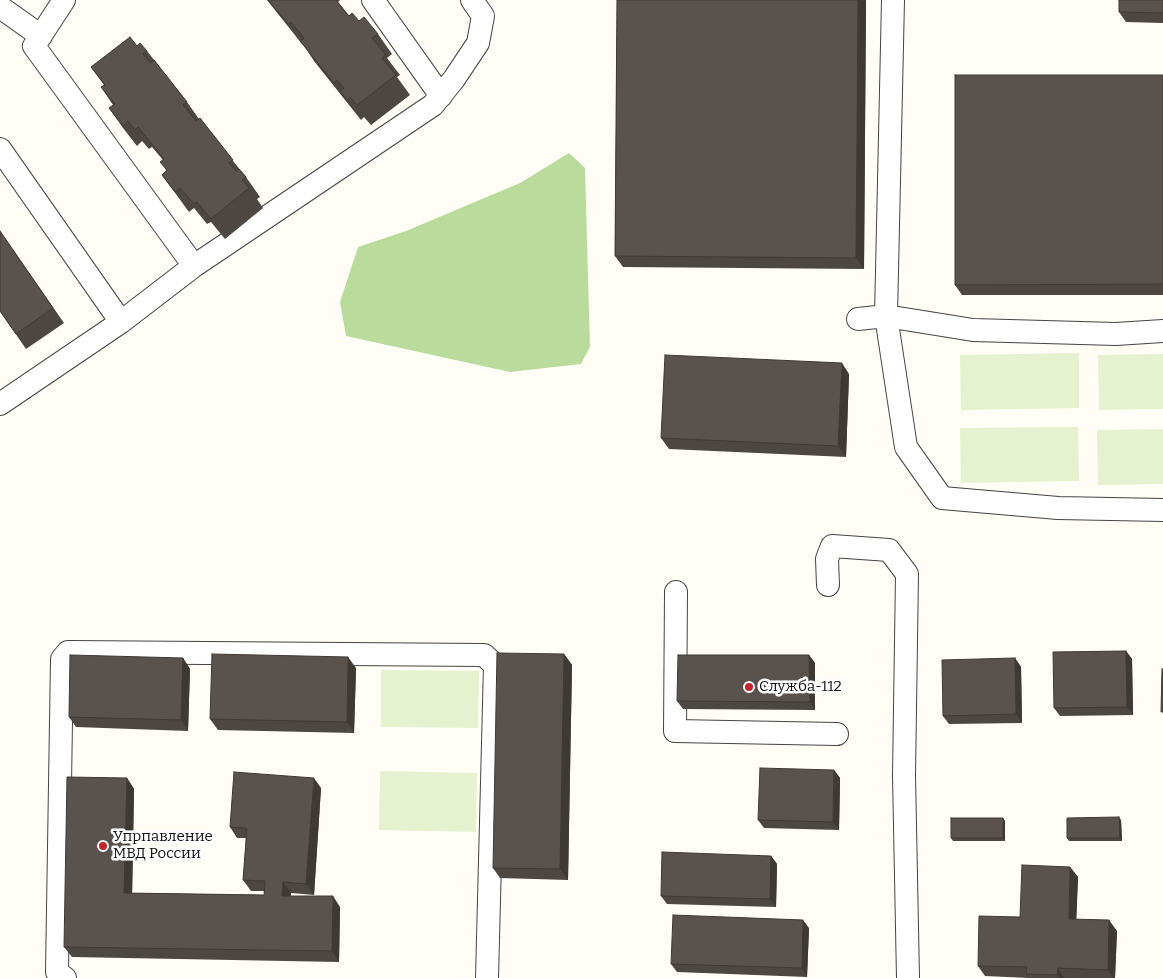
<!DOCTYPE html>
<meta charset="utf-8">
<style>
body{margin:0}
canvas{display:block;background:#fffdf5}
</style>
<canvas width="1163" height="978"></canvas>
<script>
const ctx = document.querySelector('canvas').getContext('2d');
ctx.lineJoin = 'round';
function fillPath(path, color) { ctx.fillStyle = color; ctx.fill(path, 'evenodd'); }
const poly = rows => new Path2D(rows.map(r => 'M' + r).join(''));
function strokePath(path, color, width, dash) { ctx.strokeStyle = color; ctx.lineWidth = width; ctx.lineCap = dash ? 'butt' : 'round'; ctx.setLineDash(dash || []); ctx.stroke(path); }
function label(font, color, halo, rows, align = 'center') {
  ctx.font = font + ' Bitter,serif'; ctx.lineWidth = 5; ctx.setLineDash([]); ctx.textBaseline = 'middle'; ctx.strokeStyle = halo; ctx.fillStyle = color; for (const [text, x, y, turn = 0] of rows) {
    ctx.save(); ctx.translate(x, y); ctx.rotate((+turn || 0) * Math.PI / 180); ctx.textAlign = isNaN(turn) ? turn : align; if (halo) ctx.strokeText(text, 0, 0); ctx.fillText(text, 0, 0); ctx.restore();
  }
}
fillPath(poly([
 [569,153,585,168,590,347,581,364,510,372,346,336,340,302,358,247,406,231,520,183]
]), '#b9dc9c');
fillPath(poly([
 [1079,353,1079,408,961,410,960,355],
 [1163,354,1163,409,1099,410,1098,355],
 [1078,427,1079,481,961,483,960,428],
 [1163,429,1163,484,1098,485,1097,430],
 [381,670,479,671,478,728,381,727],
 [380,771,477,773,476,832,379,830]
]), '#e6f2cf');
const minor = poly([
 [64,0,34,46,194,266],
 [373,0,441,96],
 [893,0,886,316,906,447,942,498,1058,508,1163,510],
 [0,7,41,36],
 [0,149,121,322],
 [858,319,886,316,973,330,1116,334,1163,331],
 [0,404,121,322,194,266,433,105,454,79,478,43,483,16,472,0],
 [828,585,827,559,832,546,889,550,907,574,904,775,908,978],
 [676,592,675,731,837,734],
 [65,978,57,972,62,659,68,652,484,655,495,665,487,978]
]);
strokePath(minor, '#444', 24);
strokePath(minor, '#fff', 22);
fillPath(poly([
 [267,0,340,0,338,2,349,16,359,21,378,34,392,54,387,58,400,75,397,77,410,95,371,125,364,117,361,120,314,61,303,44,302,44],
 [617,0,866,0,864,269,623,267,615,256],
 [1163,0,1163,23,1126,22,1119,12],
 [137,46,147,51,187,102,199,119,246,177,260,197,257,199,263,208,225,239,211,222,207,224,194,208,189,212,162,175,166,171,163,160,152,147,149,149,142,141,137,146,123,128,109,108,113,105,101,87,104,85,91,67],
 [1163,75,1163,295,962,295,955,285],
 [0,231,64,323,26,349,0,311],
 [849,374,846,457,669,449,661,438],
 [1126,651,1132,659,1133,715,1060,716,1054,708],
 [564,654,572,665,568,880,500,878,493,868],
 [809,655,815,663,815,710,683,709,677,701],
 [183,658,190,669,188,731,76,727,69,717],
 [1015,658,1021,667,1022,723,949,724,943,716],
 [356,668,354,733,218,730,210,719],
 [834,770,840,778,839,830,764,828,758,820],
 [127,778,134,789,132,893,264,895,264,891,251,891,243,880,246,838,237,838,230,827,321,788,314,895,291,893,290,896,340,907,339,962,72,957,64,947],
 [1121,820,1122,841,1069,841,1067,838],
 [1005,821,1005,841,953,841,951,838],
 [771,856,777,864,776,907,667,904,661,896],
 [1070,867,1078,877,1076,919,1117,931,1115,978,1029,978,985,976,978,966,1020,917],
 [809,928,807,977,677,972,671,964]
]), '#4d4742');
fillPath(poly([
 [858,0,866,0,864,269,856,258],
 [842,363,849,374,846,457,838,446],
 [1126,651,1132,659,1133,715,1127,707],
 [564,654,572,665,568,880,560,869],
 [809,655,815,663,815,710,810,702],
 [348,657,356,668,354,733,347,722],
 [183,658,190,669,188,731,181,720],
 [1015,658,1021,667,1022,723,1016,714],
 [834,770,840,778,839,830,833,822],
 [127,778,134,789,132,903,124,893],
 [314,778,321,788,314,895,306,884],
 [1119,817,1121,820,1122,841,1120,838],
 [1003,818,1005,821,1005,841,1003,838],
 [771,856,777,864,776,907,770,899],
 [1070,867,1078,877,1076,929,1069,919],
 [283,882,291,893,290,907,282,896],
 [333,896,340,907,339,962,332,951],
 [803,920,809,928,807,977,802,968],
 [1109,920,1117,931,1115,978,1113,978,1108,970],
 [1058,968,1064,978,1060,978,1057,975]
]), '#3f3936');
const building = poly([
 [268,0,336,0,349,16,352,13,359,21,364,17,378,34,372,38,386,55,382,58,396,75,357,105,350,97,347,100,340,91,344,88,337,80,334,83,300,41,304,38,291,22,288,24,268,0],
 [617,0,858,0,856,258,615,256,617,0],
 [1119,0,1163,0,1163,13,1119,12,1119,0],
 [130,37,137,46,140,43,147,51,143,54,150,63,154,60,187,102,183,105,196,121,200,118,233,160,229,163,236,171,239,169,246,177,242,180,249,188,211,219,197,202,194,204,180,188,175,192,162,175,167,170,160,162,164,159,138,127,135,130,128,121,123,126,109,108,115,104,101,87,105,85,91,67,130,37],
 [955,75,1163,75,1163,284,955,285,955,75],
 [0,231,53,308,16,334,0,311,0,231],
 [665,355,842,363,838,446,661,438,665,355],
 [1126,651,1127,707,1054,708,1053,652,1126,651],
 [497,653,564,654,560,869,493,868,497,653],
 [212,654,348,657,347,722,210,719,212,654],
 [70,655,183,658,181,720,69,717,70,655],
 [678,655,809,655,810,702,677,701,678,655],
 [1015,658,1016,714,943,716,942,660,1015,658],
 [1162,669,1163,669,1163,712,1161,712,1162,669],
 [760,768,834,770,833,822,758,820,760,768],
 [234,772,314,778,306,884,283,882,282,896,333,896,332,951,64,947,67,777,127,778,124,893,264,895,265,881,243,880,247,828,230,827,234,772],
 [1119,817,1120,838,1067,838,1067,818,1119,817],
 [951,818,1003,818,1003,838,951,838,951,818],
 [662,852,771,856,770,899,661,896,662,852],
 [1022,865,1070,867,1069,919,1109,920,1108,970,1058,968,1057,975,1026,974,1027,967,978,966,979,916,1020,917,1022,865],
 [673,915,803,920,802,968,671,964,673,915]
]);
fillPath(building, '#5a524d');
strokePath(building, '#3f3936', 1);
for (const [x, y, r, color] of [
 [749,687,5,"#c4262e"],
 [103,846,5,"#c4262e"]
]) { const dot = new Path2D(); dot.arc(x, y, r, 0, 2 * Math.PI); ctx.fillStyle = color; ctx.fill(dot); strokePath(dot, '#fff', 2); }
label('15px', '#111', '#fff', [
 ["Служба-112",759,687],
 ["Упрпавление",113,837],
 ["МВД России",113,854]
], 'left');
</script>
